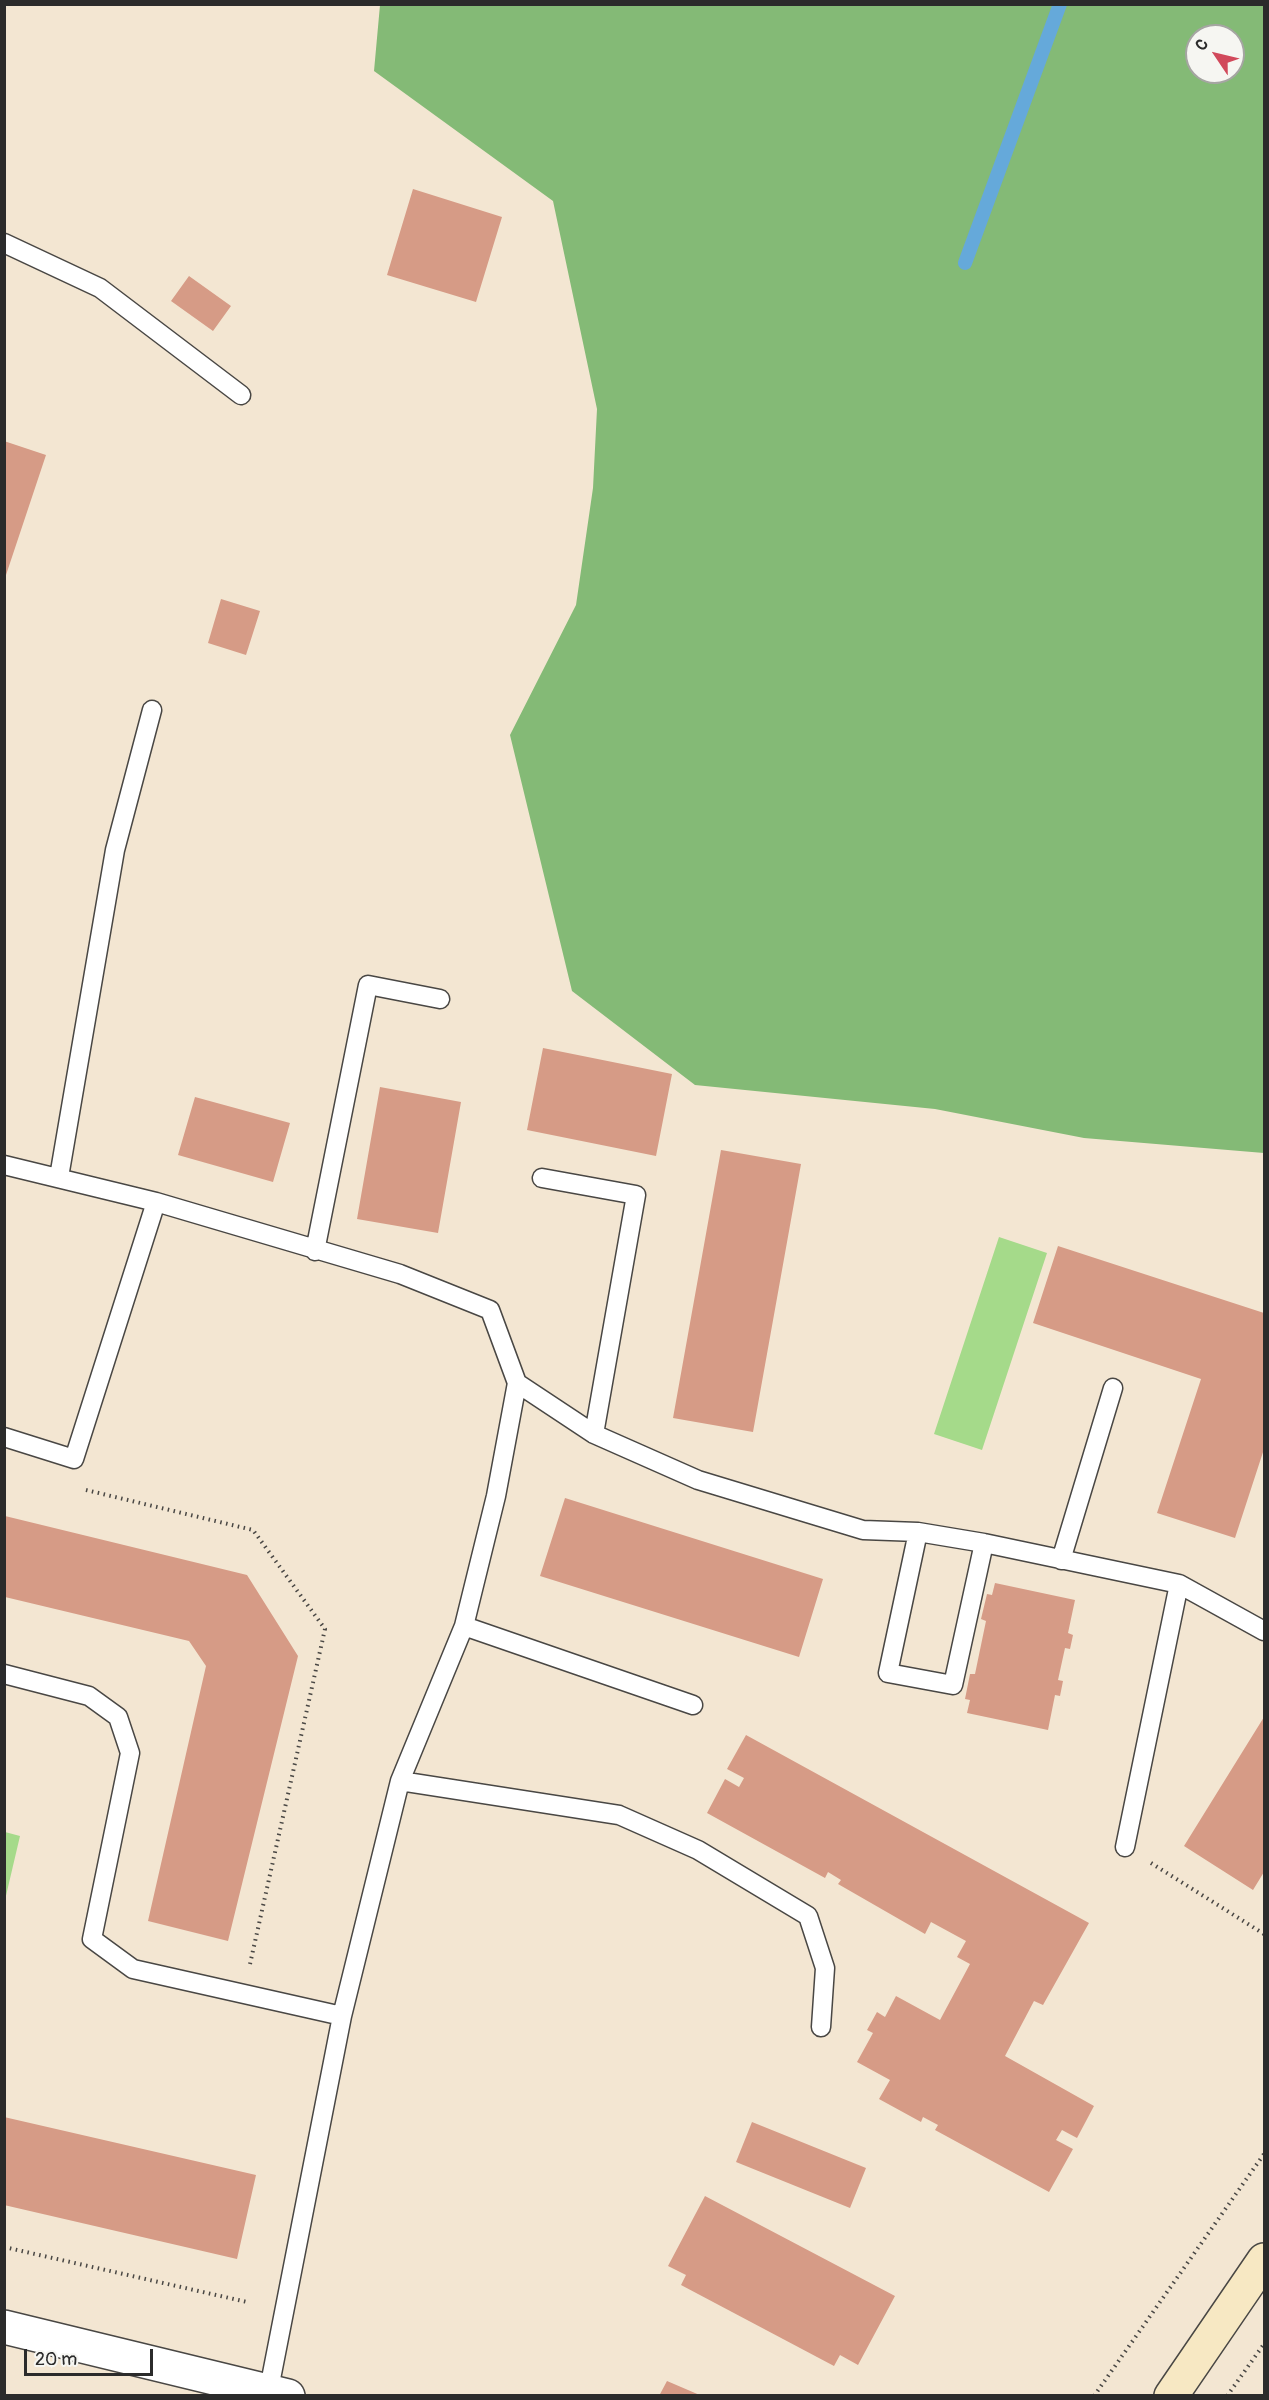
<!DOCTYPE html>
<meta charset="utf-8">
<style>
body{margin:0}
#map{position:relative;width:1269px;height:2400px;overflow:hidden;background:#f3e6d2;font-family:Pangolin,sans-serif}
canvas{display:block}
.frame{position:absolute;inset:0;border:6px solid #2b2b2b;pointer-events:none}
.north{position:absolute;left:1185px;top:24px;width:60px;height:60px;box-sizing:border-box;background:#f6f6f2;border:2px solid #a5a5a2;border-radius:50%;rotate:305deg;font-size:16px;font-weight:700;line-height:24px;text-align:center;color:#2b2b2b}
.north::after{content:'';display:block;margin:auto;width:21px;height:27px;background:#d1495b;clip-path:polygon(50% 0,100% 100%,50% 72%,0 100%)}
.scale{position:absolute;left:24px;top:2349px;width:129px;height:27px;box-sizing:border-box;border:3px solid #2b2b2b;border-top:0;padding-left:8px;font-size:18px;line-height:21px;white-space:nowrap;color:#2b2b2b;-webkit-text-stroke:4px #f6f6f2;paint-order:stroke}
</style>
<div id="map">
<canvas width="1269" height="2400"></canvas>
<div class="frame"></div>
<div class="north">С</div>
<div class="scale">20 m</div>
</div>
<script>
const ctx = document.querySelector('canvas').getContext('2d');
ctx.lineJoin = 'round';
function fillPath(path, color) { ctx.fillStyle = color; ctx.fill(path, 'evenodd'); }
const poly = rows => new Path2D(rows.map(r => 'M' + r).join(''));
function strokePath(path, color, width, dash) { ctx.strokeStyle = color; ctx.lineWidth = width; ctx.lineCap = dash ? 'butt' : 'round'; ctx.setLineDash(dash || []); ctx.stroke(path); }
fillPath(poly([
 [999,1237,1047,1253,982,1450,934,1434],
 [5,1832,20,1836,5,1900,4,1832]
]), '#a5da8a');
fillPath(poly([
 [380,5,1264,5,1264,1153,1084,1138,935,1109,695,1085,572,991,510,735,576,605,593,488,597,409,553,201,374,71],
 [1197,36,1233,36,1233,72,1197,72]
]), '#84ba76');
strokePath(poly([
 [965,263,1060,4]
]), '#65a9da', 14);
fillPath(poly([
 [413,189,502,217,476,302,387,275],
 [189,276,231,306,213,331,171,301],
 [4,441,46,455,5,578,4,578],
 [221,599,260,611,246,655,208,643],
 [543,1048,672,1074,656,1156,527,1130],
 [380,1087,461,1102,438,1233,357,1219],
 [195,1097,290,1123,273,1182,178,1155],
 [721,1150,801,1164,753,1432,673,1418],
 [1058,1246,1264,1313,1264,1449,1235,1538,1157,1513,1201,1379,1033,1323],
 [565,1498,823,1579,799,1657,540,1576],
 [5,1516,247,1575,298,1656,228,1941,148,1921,206,1666,189,1641,5,1597],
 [995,1583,1075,1600,1068,1633,1073,1635,1070,1649,1065,1648,1058,1680,1063,1681,1060,1696,1055,1695,1048,1730,967,1713,970,1700,965,1699,970,1674,975,1674,986,1621,981,1619,987,1594,992,1595],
 [1264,1717,1264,1872,1253,1890,1184,1846],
 [746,1735,1089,1923,1043,2005,1034,2001,1005,2056,1094,2106,1077,2138,1062,2130,1056,2140,1073,2149,1049,2192,935,2130,938,2125,923,2117,921,2122,879,2099,890,2080,857,2062,873,2033,867,2030,877,2012,885,2017,896,1996,940,2020,970,1964,957,1957,966,1941,931,1922,925,1934,838,1884,841,1880,828,1872,825,1878,707,1813,725,1779,739,1787,744,1778,727,1769],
 [4,2117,256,2175,237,2259,4,2205],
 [752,2122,866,2168,850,2208,736,2162],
 [705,2196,895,2296,858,2365,840,2355,834,2366,681,2285,686,2275,668,2266],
 [667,2381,702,2396,659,2396]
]), '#d69b86');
const service = poly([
 [4,243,100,288,241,395],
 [4,1165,156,1202,400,1274,490,1310,517,1383,496,1496,464,1626,400,1781,342,2016,269,2389],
 [59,1177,115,850,152,710],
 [542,1178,636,1195,594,1434],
 [315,1251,368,985,440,999],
 [517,1383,594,1434,698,1480,863,1530,918,1532,984,1543,1179,1584,1264,1631],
 [4,1437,74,1459,156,1202],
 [918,1532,888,1673,953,1685,984,1543],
 [1061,1560,1113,1388],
 [464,1626,693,1705],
 [4,1674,89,1696,118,1717,130,1753,92,1939,133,1969,342,2016],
 [400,1781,619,1815,698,1850,808,1916,825,1968,821,2027],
 [1125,1847,1179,1584]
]);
const tertiary = poly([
 [4,2327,288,2396]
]);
const secondary = poly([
 [1171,2396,1264,2260]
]);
strokePath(service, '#494744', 21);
strokePath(tertiary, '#494744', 36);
strokePath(secondary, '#494744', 36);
strokePath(poly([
 [86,1490,253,1530,325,1629,250,1964],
 [1151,1863,1264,1934],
 [4,2247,247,2302],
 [1094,2396,1264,2154],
 [1227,2396,1264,2344]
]), '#494744', 4, [1.5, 4.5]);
strokePath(service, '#fff', 18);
strokePath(tertiary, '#fff', 33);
strokePath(secondary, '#f7e8c3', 33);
</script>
